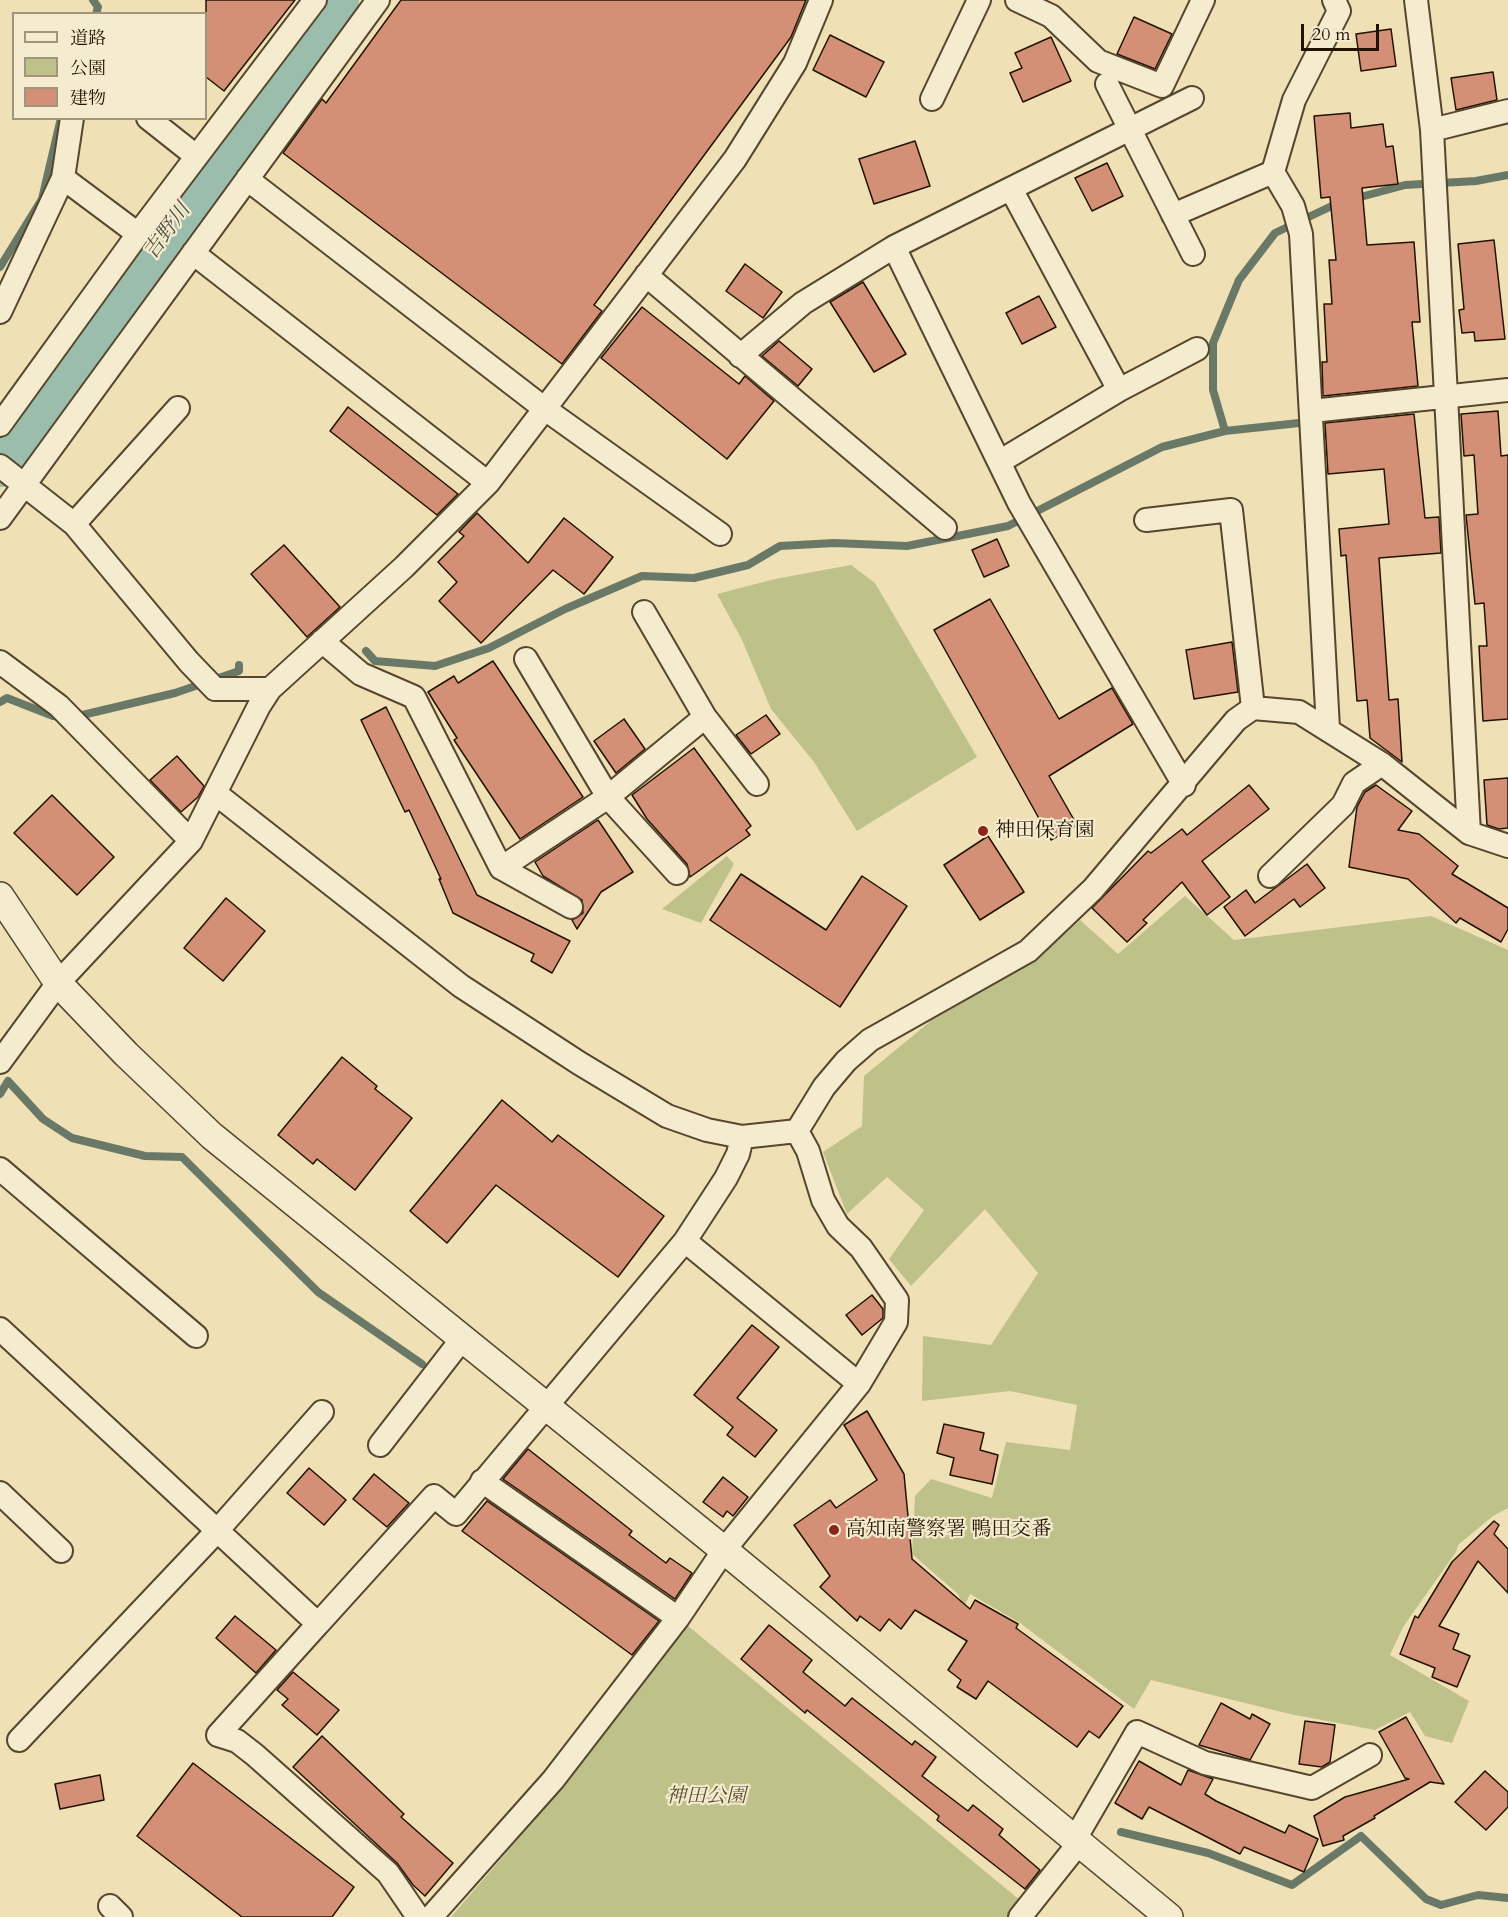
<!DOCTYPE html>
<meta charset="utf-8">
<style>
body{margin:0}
#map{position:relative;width:1508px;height:1917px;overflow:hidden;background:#efe0b5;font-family:Cardo,"Noto Serif JP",serif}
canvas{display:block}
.legend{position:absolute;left:12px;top:12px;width:195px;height:108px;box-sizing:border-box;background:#f5ebcf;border:2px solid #a1957c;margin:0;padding:8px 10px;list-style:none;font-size:18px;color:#221300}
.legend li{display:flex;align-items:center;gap:12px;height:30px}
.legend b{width:30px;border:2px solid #a1957c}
.scale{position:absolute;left:1301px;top:24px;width:78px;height:27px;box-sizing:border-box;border:3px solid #221300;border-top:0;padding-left:8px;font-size:18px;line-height:21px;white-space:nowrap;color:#221300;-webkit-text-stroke:4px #f5ebcf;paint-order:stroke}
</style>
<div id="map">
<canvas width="1508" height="1917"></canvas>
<ul class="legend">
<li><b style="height:8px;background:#f5ebcf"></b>道路</li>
<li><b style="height:16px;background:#bfc18a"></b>公園</li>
<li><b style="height:16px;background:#d39077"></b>建物</li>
</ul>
<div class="scale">20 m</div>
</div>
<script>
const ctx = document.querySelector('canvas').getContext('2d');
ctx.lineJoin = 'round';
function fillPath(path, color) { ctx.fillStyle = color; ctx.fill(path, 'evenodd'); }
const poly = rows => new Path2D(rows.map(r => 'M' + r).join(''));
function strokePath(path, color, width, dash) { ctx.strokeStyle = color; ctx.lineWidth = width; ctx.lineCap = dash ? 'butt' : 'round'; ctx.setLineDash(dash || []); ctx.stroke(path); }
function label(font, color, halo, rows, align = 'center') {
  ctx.font = font + ' Cardo,"Noto Serif JP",serif'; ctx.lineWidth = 4.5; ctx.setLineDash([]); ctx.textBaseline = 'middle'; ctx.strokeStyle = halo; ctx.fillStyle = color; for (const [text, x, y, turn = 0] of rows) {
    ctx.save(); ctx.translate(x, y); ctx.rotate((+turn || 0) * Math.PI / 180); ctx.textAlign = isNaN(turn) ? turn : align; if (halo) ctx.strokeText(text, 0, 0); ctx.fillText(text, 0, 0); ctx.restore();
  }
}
fillPath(poly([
 [851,565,875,583,977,757,857,831,814,762,771,709,742,640,717,594,775,579],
 [727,856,734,864,701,923,662,909],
 [1185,896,1234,940,1431,916,1508,950,1508,1508,1493,1516,1458,1545,1456,1552,1403,1627,1390,1655,1469,1701,1452,1743,1425,1736,1410,1712,1375,1730,1290,1714,1151,1680,1134,1709,1020,1623,970,1594,964,1607,958,1594,912,1554,915,1496,931,1479,992,1498,1006,1442,1070,1450,1077,1405,1010,1391,922,1401,923,1336,991,1345,1038,1273,985,1209,911,1286,889,1259,924,1210,887,1177,847,1214,823,1152,862,1126,864,1076,932,1020,1033,962,1080,920,1118,954],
 [687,1625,1027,1906,1018,1917,451,1917,560,1790]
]), '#bfc18a');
strokePath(poly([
 [93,0,98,7,96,14],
 [1353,199,1405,185,1476,181,1508,175],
 [0,267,42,199,61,118],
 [1225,431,1213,390,1213,343,1239,280,1275,233,1338,203],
 [366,651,375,661,435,666,489,648,565,609,642,576,694,578,748,565,780,546,834,543,907,546,1008,526,1162,447,1225,431,1299,423],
 [0,702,7,698,53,716,62,717],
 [74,717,175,693,239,671,239,665],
 [0,1094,8,1081,43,1119,72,1138,145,1156,182,1157,318,1292,422,1364],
 [1121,1832,1208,1853,1292,1885,1361,1836,1426,1899,1441,1905,1478,1895,1508,1898]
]), '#6a7967', 8);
strokePath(poly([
 [0,464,336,0]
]), '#9abdac', 46);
const building = poly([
 [206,0,295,0,224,91,206,77,206,0],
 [401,0,806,0,791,37,594,305,602,311,562,364,283,153,322,99,326,103,401,0],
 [1134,17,1172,34,1155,69,1117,54,1134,17],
 [1391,29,1396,66,1361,71,1356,34,1391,29],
 [830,35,884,62,866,97,813,70,830,35],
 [1051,37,1071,81,1023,102,1010,73,1022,68,1015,53,1051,37],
 [1493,72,1497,100,1456,110,1451,78,1493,72],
 [1350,113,1351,128,1383,124,1386,147,1393,146,1398,184,1362,188,1367,245,1414,242,1420,322,1412,322,1418,386,1323,396,1322,362,1327,362,1324,304,1332,304,1329,260,1336,260,1330,197,1321,198,1314,116,1350,113],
 [915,141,930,186,874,204,859,159,915,141],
 [1107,163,1123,196,1092,211,1075,178,1107,163],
 [1494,240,1505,339,1475,341,1474,332,1462,333,1459,310,1464,309,1458,244,1494,240],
 [745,264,782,292,763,318,726,291,745,264],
 [863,282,906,354,874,372,830,302,863,282],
 [1039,296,1056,327,1022,344,1006,313,1039,296],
 [642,307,739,384,745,376,774,401,727,459,601,358,642,307],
 [779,341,812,369,798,386,762,356,779,341],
 [348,407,400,448,458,494,437,515,330,431,348,407],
 [1498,411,1501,456,1508,455,1508,719,1483,721,1479,646,1487,646,1484,603,1475,604,1466,515,1478,514,1474,455,1464,456,1461,414,1498,411],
 [1414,414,1425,518,1439,517,1441,553,1379,558,1389,700,1398,699,1402,762,1370,738,1367,700,1357,701,1346,555,1341,556,1339,529,1389,524,1384,469,1328,474,1325,423,1414,414],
 [477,513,528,563,564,518,613,557,584,594,553,570,481,643,439,601,457,582,438,562,464,536,459,532,477,513],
 [997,539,1009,566,984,577,972,550,997,539],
 [284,545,340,607,307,637,251,574,284,545],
 [990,599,1059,719,1112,688,1133,724,1049,776,1077,825,1051,840,934,630,990,599],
 [1232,642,1238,692,1194,699,1186,650,1232,642],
 [493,661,583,797,520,839,454,740,457,738,428,692,454,676,458,683,493,661],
 [386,707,477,895,570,941,552,973,531,961,534,954,453,913,439,879,441,879,409,810,405,812,361,720,386,707],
 [766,715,780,734,751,754,736,735,766,715],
 [624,719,645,749,616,773,594,741,624,719],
 [694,748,751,826,746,830,750,835,690,877,687,864,647,819,632,795,694,748],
 [177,756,204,786,198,797,181,812,150,780,177,756],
 [1508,778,1508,828,1499,829,1487,825,1484,780,1508,778],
 [1249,785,1269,809,1202,861,1230,897,1207,915,1182,882,1143,920,1147,923,1127,942,1092,908,1148,851,1151,853,1182,829,1187,835,1249,785],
 [1376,785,1412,811,1398,830,1419,834,1458,866,1452,874,1508,908,1508,929,1501,942,1460,918,1456,923,1408,879,1349,867,1357,807,1365,792,1376,785],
 [52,795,114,857,77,895,14,833,52,795],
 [598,820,633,872,601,892,577,929,572,920,583,913,582,900,543,876,535,862,598,820],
 [988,836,1024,892,980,920,944,865,988,836],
 [1307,864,1325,888,1300,907,1294,899,1245,936,1224,907,1246,890,1255,903,1307,864],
 [741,874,826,930,862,876,907,906,840,1007,710,920,741,874],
 [226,898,265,931,223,981,184,948,226,898],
 [342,1057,377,1086,375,1089,412,1118,355,1190,317,1159,313,1164,278,1135,342,1057],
 [502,1100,552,1142,558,1135,664,1216,618,1277,496,1185,447,1243,410,1211,502,1100],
 [872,1295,883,1309,883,1318,862,1335,846,1315,872,1295],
 [752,1325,779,1347,737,1398,777,1430,755,1457,727,1435,733,1427,694,1395,752,1325],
 [867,1411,904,1474,912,1559,970,1609,975,1600,1018,1624,1016,1628,1123,1706,1099,1738,1089,1731,1077,1747,988,1681,976,1699,957,1687,961,1680,948,1670,967,1641,915,1610,901,1629,889,1619,880,1631,860,1616,857,1621,820,1587,830,1576,794,1525,830,1500,836,1508,877,1480,844,1425,867,1411],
 [944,1424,984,1433,980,1450,998,1455,992,1484,950,1475,954,1458,937,1453,944,1424],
 [528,1449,632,1531,629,1535,666,1563,670,1558,692,1573,675,1599,503,1479,528,1449],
 [309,1468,346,1500,324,1525,287,1493,309,1468],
 [374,1474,409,1503,387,1527,353,1499,374,1474],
 [723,1477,748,1497,733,1516,727,1511,723,1517,703,1502,723,1477],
 [487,1501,659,1621,632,1655,462,1531,487,1501],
 [1494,1521,1499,1525,1494,1534,1508,1549,1508,1593,1478,1561,1439,1626,1459,1634,1453,1649,1470,1656,1457,1687,1432,1677,1435,1668,1400,1654,1415,1616,1418,1618,1452,1562,1494,1521],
 [235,1616,276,1650,256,1673,216,1638,235,1616],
 [769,1625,812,1660,803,1672,845,1706,852,1698,912,1745,915,1741,936,1757,922,1776,968,1811,973,1805,1003,1829,999,1835,1040,1870,1025,1889,937,1820,939,1816,807,1710,805,1713,741,1659,769,1625],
 [293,1672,339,1710,317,1735,282,1705,288,1699,277,1690,293,1672],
 [1221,1703,1250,1719,1252,1714,1270,1724,1250,1760,1199,1745,1221,1703],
 [1406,1717,1444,1784,1430,1782,1374,1816,1375,1818,1343,1836,1344,1840,1323,1846,1314,1816,1345,1797,1409,1779,1405,1778,1379,1732,1406,1717],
 [1305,1721,1335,1725,1330,1762,1322,1767,1299,1764,1305,1721],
 [322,1736,404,1814,401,1817,453,1863,425,1896,413,1885,397,1863,293,1767,322,1736],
 [1139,1761,1181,1785,1188,1770,1213,1779,1205,1794,1216,1801,1285,1833,1289,1825,1318,1839,1304,1872,1244,1847,1240,1854,1149,1807,1142,1819,1115,1803,1139,1761],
 [193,1763,354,1887,332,1917,242,1917,137,1836,193,1763],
 [1485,1771,1508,1792,1508,1807,1486,1830,1455,1802,1485,1771],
 [100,1775,104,1800,60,1809,55,1784,100,1775]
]);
fillPath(building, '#d39077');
strokePath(building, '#221300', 1.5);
const minor = poly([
 [1017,0,1051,16,1098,61,1162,86,1203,0],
 [1416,0,1432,130,1469,833],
 [1107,84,1193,254],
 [932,99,979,0],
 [148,118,196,156],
 [1432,130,1508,111],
 [63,178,138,234],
 [247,179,545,409,720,534],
 [1011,189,1119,390],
 [1173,215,1273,172],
 [894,247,1192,98],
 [193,253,488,483],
 [646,275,945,528],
 [0,312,63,178,72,118],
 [740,356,803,303,894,247,1019,503,1184,785],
 [1312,411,1508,390],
 [0,425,138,234,315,0],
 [999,462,1119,390,1197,349],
 [0,466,74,524,189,662,215,689,270,689],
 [0,518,378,0],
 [1146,520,1231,510,1253,708],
 [74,524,178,408],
 [322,641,361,674,414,697,501,868,608,797,705,717,644,612],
 [526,659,608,797,677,873],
 [0,662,59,706,191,841],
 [705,717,757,784],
 [1328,728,1301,234,1293,206,1273,172,1294,100,1339,11,1334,0],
 [215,793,461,986,579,1063,667,1116,707,1130,742,1137,797,1131,824,1087,846,1061,870,1040,1028,951,1093,889,1236,720,1253,708,1299,712,1382,764,1469,833,1508,846],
 [501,868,571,907],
 [1270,876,1343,805,1354,783,1382,764],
 [0,1062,58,983,191,841,259,706,270,689,404,567,488,483,735,159,795,63,821,0],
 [0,1169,196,1336],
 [685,1241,859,1384],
 [0,1329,318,1624,434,1496,456,1514,685,1241,726,1178,738,1154,742,1137],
 [380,1445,462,1339],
 [482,1481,678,1618],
 [0,1493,61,1551],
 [318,1624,218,1735,237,1741,255,1755,388,1873,418,1917],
 [19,1740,216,1532,322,1412],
 [1075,1839,1137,1732,1205,1763,1312,1788,1370,1755],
 [110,1906,121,1917],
 [431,1917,553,1780,678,1618,724,1550,859,1384,896,1322,897,1300,861,1248,838,1226,823,1200,808,1151,797,1131],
 [1020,1917,1079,1843]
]);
const tertiary = poly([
 [0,896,58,983,126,1054,212,1136,724,1550,1169,1917]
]);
strokePath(minor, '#55462d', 26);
strokePath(tertiary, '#55462d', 30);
strokePath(minor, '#f5ebcf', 22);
strokePath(tertiary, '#f5ebcf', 27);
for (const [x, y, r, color] of [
 [983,831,6,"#8f2418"],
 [834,1530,6,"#8f2418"]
]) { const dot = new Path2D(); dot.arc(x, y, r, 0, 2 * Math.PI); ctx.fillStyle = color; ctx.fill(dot); strokePath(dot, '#f5ebcf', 2); }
label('20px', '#221300', '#f5ebcf', [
 ["神田保育園",995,831],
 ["高知南警察署 鴨田交番",846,1530]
], 'left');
label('italic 20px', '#595030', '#f5ebcf', [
 ["神田公園",706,1797]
]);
label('italic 21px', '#4c4e3c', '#f5ebcf', [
 ["吉野川",168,232,-54]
]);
</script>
